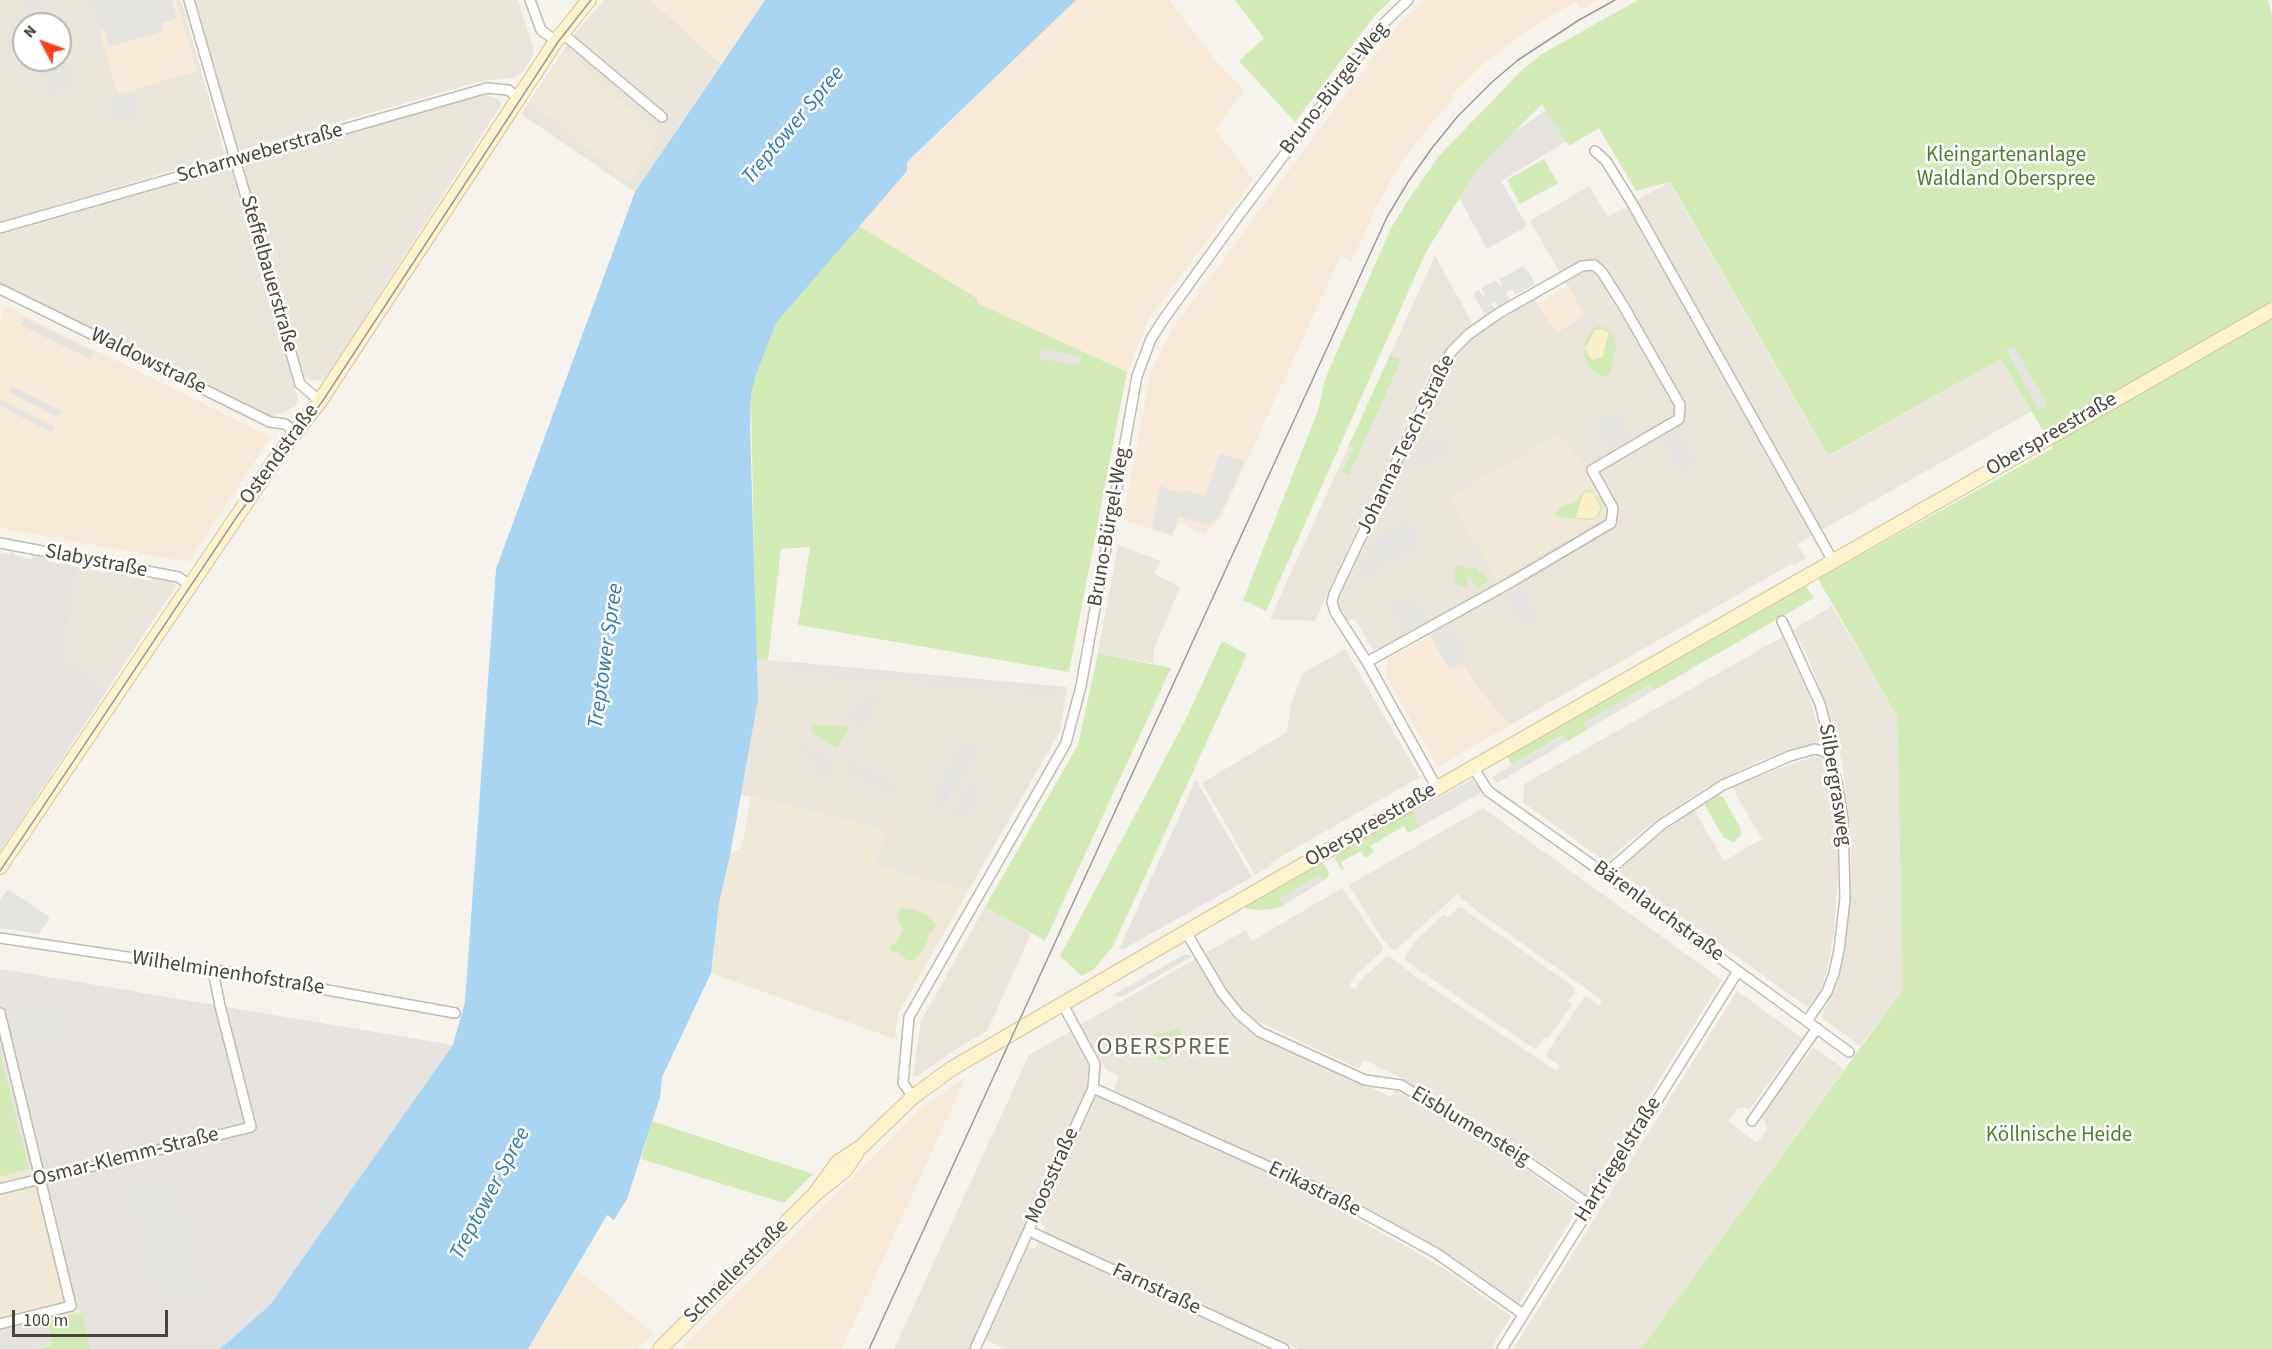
<!DOCTYPE html>
<meta charset="utf-8">
<style>
body{margin:0}
#map{position:relative;width:2272px;height:1349px;overflow:hidden;background:#f6f3ec;font-family:"Source Sans 3",sans-serif}
canvas{display:block}
.north{position:absolute;left:12px;top:12px;width:60px;height:60px;box-sizing:border-box;background:#fff;border:2px solid #b7b4b0;border-radius:50%;rotate:311deg;font-size:16px;font-weight:700;line-height:24px;text-align:center;color:#4b4439}
.north::after{content:'';display:block;margin:auto;width:21px;height:27px;background:#fc3f1d;clip-path:polygon(50% 0,100% 100%,50% 72%,0 100%)}
.scale{position:absolute;left:12px;top:1310px;width:156px;height:27px;box-sizing:border-box;border:3px solid #4b4439;border-top:0;padding-left:8px;font-size:18px;line-height:21px;white-space:nowrap;color:#4b4439;-webkit-text-stroke:4px #fff;paint-order:stroke}
</style>
<div id="map">
<canvas width="2272" height="1349"></canvas>
<div class="north">N</div>
<div class="scale">100 m</div>
</div>
<script>
const ctx = document.querySelector('canvas').getContext('2d');
ctx.lineJoin = 'round';
function fillPath(path, color) { ctx.fillStyle = color; ctx.fill(path, 'evenodd'); }
const poly = rows => new Path2D(rows.map(r => 'M' + r).join(''));
function strokePath(path, color, width, dash) { ctx.strokeStyle = color; ctx.lineWidth = width; ctx.lineCap = dash ? 'butt' : 'round'; ctx.setLineDash(dash || []); ctx.stroke(path); }
function label(font, color, halo, rows, align = 'center') {
  ctx.font = font + ' "Source Sans 3",sans-serif'; ctx.lineWidth = 5; ctx.setLineDash([]); ctx.textBaseline = 'middle'; ctx.strokeStyle = halo; ctx.fillStyle = color; for (const [text, x, y, turn = 0] of rows) {
    ctx.save(); ctx.translate(x, y); ctx.rotate((+turn || 0) * Math.PI / 180); ctx.textAlign = isNaN(turn) ? turn : align; if (halo) ctx.strokeText(text, 0, 0); ctx.fillText(text, 0, 0); ctx.restore();
  }
}
fillPath(poly([
 [0,0,181,0,225,155,0,222],
 [24,24,60,24,60,60,24,60],
 [195,0,518,0,533,48,533,56,523,72,514,78,482,81,241,150,238,148],
 [604,0,651,0,721,64,635,192,521,114,575,33],
 [483,94,496,98,501,103,500,107,325,379,323,381,308,379,304,375,244,169,245,163],
 [226,169,232,172,298,399,296,406,272,417,0,283,0,235],
 [1669,182,1828,457,2001,359,2032,411,1797,544,1806,558,1794,565,1793,563,1510,725,1479,690,1463,665,1450,672,1424,625,1381,648,1373,650,1355,619,1346,621,1338,605,1339,596,1443,375,1457,354,1474,336,1534,299,1557,332,1585,316,1530,221,1589,186,1608,217],
 [1435,256,1473,324,1456,339,1434,365,1315,621,1270,619],
 [1118,545,1161,561,1154,574,1180,587,1154,649,1153,663,1098,653],
 [88,566,91,566,91,570,109,573,110,570,127,573,127,576,151,581,152,578,173,582,176,586,108,689,62,658,78,567,87,569],
 [1832,606,1897,716,1903,989,1860,1046,1821,1017,1837,984,1844,954,1851,896,1851,836,1842,763,1835,734,1823,696,1806,653,1793,630],
 [1782,637,1807,691,1822,740,1759,761,1707,787,1657,820,1620,849,1607,863,1523,802,1524,784],
 [1345,649,1420,777,1270,863,1272,865,1255,875,1202,783,1287,732,1290,707,1303,673],
 [756,659,1067,687,1060,731,968,891,876,866,885,830,741,794,758,700],
 [1815,756,1825,760,1829,767,1838,839,1838,871,1834,932,1827,971,1820,991,1807,1007,1618,871,1654,838,1694,810,1724,861,1762,839,1732,788,1750,779],
 [1483,808,1722,980,1586,1196,1554,1171,1493,1130,1402,1078,1364,1060,1359,1069,1255,1020,1233,1001,1204,954,1246,930,1252,941,1342,888,1383,947,1383,950,1354,977,1349,986,1355,989,1361,980,1387,956,1391,957,1412,974,1556,1071,1560,1066,1547,1057,1546,1054,1584,997,1588,997,1599,1005,1602,1000,1478,912,1457,894,1397,949,1392,949,1381,937,1349,885],
 [985,907,1031,934,987,1031,956,1049,916,1077,913,1075,921,1021],
 [1458,908,1462,908,1574,987,1575,991,1568,1001,1572,1005,1548,1038,1543,1038,1537,1048,1533,1048,1406,961,1405,957,1416,940,1443,915,1448,917],
 [1195,959,1227,1010,1251,1031,1391,1097,1395,1090,1415,1100,1487,1142,1579,1207,1518,1305,1421,1238,1347,1197,1114,1090,1119,1076,1106,1070,1080,1025],
 [1737,991,1802,1038,1749,1110,1744,1107,1737,1108,1728,1121,1757,1143,1767,1130,1766,1122,1760,1118,1813,1047,1844,1069,1641,1349,1513,1349],
 [1071,1031,1089,1063,1091,1079,970,1349,894,1349,1029,1055],
 [1097,1094,1305,1189,1304,1191,1415,1251,1451,1273,1511,1316,1491,1349,1298,1349,1043,1232,1045,1226,1039,1222],
 [1038,1242,1238,1333,1268,1349,1006,1349,985,1340,1028,1246,1035,1249]
]), '#eae5da');
fillPath(poly([
 [90,0,176,0,197,71,118,94],
 [651,0,765,0,721,64],
 [1076,0,1169,0,1212,56,1244,91,1215,129,1253,179,1149,318,1127,372,976,303,978,299,859,226,907,171,907,162],
 [1425,0,1598,0,1581,10,1576,2,1540,22,1491,57,1452,95,1453,99,1426,130,1398,167,1376,208,1351,262,1341,255,1221,518,1204,535,1179,522,1172,537,1123,519,1151,371,1172,329,1394,29],
 [1567,286,1585,316,1557,332,1537,304],
 [5,306,271,437,188,562,0,528,0,319],
 [1430,636,1450,671,1463,664,1479,690,1510,725,1438,767,1385,674,1388,659],
 [966,1077,842,1349,681,1349,922,1108],
 [576,1269,653,1333,637,1349,528,1349]
]), '#f7ead8');
fillPath(poly([
 [1547,109,1567,141,1501,181,1527,226,1487,249,1459,197,1478,167,1506,138],
 [11,551,14,552,14,555,32,559,33,556,47,558,47,561,65,565,66,562,69,562,69,565,78,567,62,658,108,689,0,852,0,553,10,554],
 [1196,780,1252,877,1122,950,1120,947],
 [0,969,453,1045,270,1305,220,1349,90,1349,81,1310,71,1306,41,1179,29,1169,0,1053]
]), '#e6e2dd');
fillPath(poly([
 [565,50,661,137,628,182,531,102],
 [1559,434,1584,466,1607,508,1606,517,1497,580,1449,497],
 [751,796,885,830,876,866,968,891,898,1013,895,1039,711,973,719,903,730,855,742,847],
 [29,1169,41,1179,71,1306,81,1309,90,1349,0,1349,0,1177]
]), '#efe8d6');
fillPath(poly([
 [1235,0,1391,0,1376,14,1295,122,1239,61,1264,38],
 [1638,0,2268,0,2272,15,2272,1349,1641,1349,1903,989,1897,716,1818,579,2053,448,2001,359,1828,456,1670,182,1636,191,1599,128,1569,146,1542,104,1478,168,1426,252,1266,611,1243,600,1318,411,1325,379,1391,228,1407,202,1438,157,1521,71,1542,54],
 [1544,159,1558,183,1520,204,1507,180],
 [859,226,978,299,977,303,1127,372,1069,672,798,625,810,547,781,549,768,660,756,659,751,395,756,375,776,323],
 [1599,326,1604,327,1612,333,1616,345,1612,367,1608,376,1603,377,1590,369,1584,355,1586,340,1594,328],
 [1390,355,1401,360,1349,475,1342,472,1354,447,1349,445],
 [1588,489,1593,491,1602,505,1602,510,1598,517,1592,520,1557,517,1555,514,1560,507,1578,501,1580,494],
 [1461,565,1470,569,1476,566,1478,572,1487,577,1488,581,1480,587,1476,587,1469,575,1467,577,1468,584,1465,587,1454,583,1455,568],
 [1806,586,1814,598,1653,691,1649,685,1585,723,1588,729,1568,741,1563,735,1512,765,1507,756],
 [1222,641,1247,654,1113,946,1094,969,1082,976,1060,956,1185,721],
 [1098,653,1171,668,1045,941,985,907,1078,745],
 [812,725,850,727,837,748,812,733],
 [1718,795,1723,797,1740,827,1741,835,1734,842,1724,838,1705,806,1706,802],
 [1407,812,1413,812,1420,827,1408,833,1404,826,1370,846,1374,852,1365,858,1361,851,1341,862,1344,870,1341,869,1335,859,1337,852],
 [1318,864,1324,864,1329,872,1328,877,1323,881,1320,876,1280,898,1284,905,1278,908,1264,910,1246,909,1246,903],
 [902,907,910,910,914,909,930,917,936,925,928,936,925,947,913,961,907,960,897,951,892,953,889,948,897,941,903,930,897,915],
 [1178,1028,1186,1041,1178,1046,1175,1055,1164,1061,1153,1057,1148,1048,1152,1035,1168,1031,1170,1032],
 [0,1053,29,1169,0,1177],
 [652,1121,813,1174,784,1203,641,1159],
 [82,1313,90,1349,38,1349,52,1345,47,1320]
]), '#d2eab5');
fillPath(poly([
 [1601,329,1609,333,1602,358,1592,360,1585,349,1595,330],
 [1586,492,1593,493,1601,509,1595,518,1576,518,1582,496]
]), '#f9efc9');
fillPath(poly([
 [23,0,40,0,47,24,30,24],
 [90,0,172,0,177,18,161,23,163,31,109,47,104,30,99,31],
 [60,43,73,87,50,94,41,60,60,60],
 [134,93,141,116,116,123,109,101],
 [1523,266,1526,272,1528,271,1535,284,1515,295,1512,289,1506,292,1510,300,1498,307,1495,302,1492,303,1496,310,1485,316,1473,293,1479,290,1483,296,1485,295,1481,288,1496,280,1500,286,1502,285,1499,280],
 [24,318,94,352,90,359,21,325],
 [2014,346,2048,405,2039,410,2006,350],
 [1042,349,1081,356,1079,365,1040,359],
 [12,386,61,411,58,418,9,392],
 [0,399,55,427,52,433,0,406],
 [1616,412,1631,437,1610,448,1597,423],
 [1676,431,1694,462,1680,470,1662,440],
 [1441,437,1449,450,1419,467,1411,453],
 [1220,453,1245,461,1220,514,1210,525,1179,517,1172,535,1152,528,1160,486,1183,494,1185,490,1205,496],
 [1408,521,1421,544,1366,575,1359,562,1374,553,1369,544],
 [1521,587,1539,618,1525,626,1507,595],
 [1412,595,1426,619,1405,631,1391,606],
 [1451,627,1467,657,1449,668,1432,638],
 [791,662,1060,687,1059,694,790,672],
 [1649,685,1653,691,1588,729,1585,723],
 [866,692,879,700,863,727,850,720],
 [1564,735,1568,741,1497,783,1492,777],
 [966,740,979,746,945,806,932,799],
 [803,746,833,764,826,777,811,768,815,761,799,752],
 [853,762,893,786,889,793,848,769],
 [1473,779,1482,792,1420,827,1413,812],
 [970,784,981,791,965,819,953,813],
 [1319,875,1323,881,1284,905,1280,898],
 [8,889,50,917,39,934,0,928,0,900],
 [1185,954,1193,956,1122,997,1113,995],
 [68,995,77,1035,52,1041,51,1038,19,1046,10,1009],
 [179,1176,207,1295,155,1307,127,1188],
 [45,1320,51,1343,28,1349,0,1349,0,1331]
]), '#e5e3e0');
fillPath(poly([
 [765,0,1076,0,907,162,907,171,776,323,756,375,751,395,750,426,758,700,730,855,719,903,711,973,662,1077,660,1097,627,1199,614,1220,607,1215,528,1349,220,1349,270,1305,453,1045,465,1002,496,569,635,192]
]), '#a9d4f2');
const street = poly([
 [189,0,300,384,320,401],
 [530,0,541,30,556,41],
 [562,33,662,117],
 [1595,151,1606,161,1632,203,1833,561],
 [0,228,487,88,508,90,518,97],
 [0,289,270,422,285,424,295,432],
 [0,543,178,577,190,585],
 [1782,621,1820,704,1829,739,1826,752],
 [1367,662,1335,612,1332,602,1334,594,1441,368,1452,351,1469,334,1499,313,1582,266,1594,265,1602,272,1624,307,1680,405,1679,419,1592,470,1613,508,1611,523,1513,581,1367,662,1437,788],
 [1473,767,1488,791,1605,874,1849,1052],
 [1605,874,1661,825,1723,785,1790,756,1815,749,1826,752],
 [1186,932,1222,993,1239,1014,1260,1032,1365,1080,1401,1085,1515,1153,1590,1205],
 [0,938,227,972,455,1013],
 [0,1013,71,1306,0,1324],
 [1807,1021,1827,992,1834,973,1839,950,1845,899,1843,819,1837,782,1830,757,1826,752],
 [1093,1088,1323,1191,1436,1253,1523,1314],
 [913,1097,903,1083,909,1017,1066,743,1081,686,1137,376,1151,339,1163,320,1239,215,1382,25,1408,0],
 [1752,1121,1817,1028],
 [0,1189,251,1127,220,1006,213,970],
 [1029,1231,1284,1349],
 [975,1349,1093,1088,1095,1064,1062,1003],
 [1502,1349,1738,971]
]);
const secondary = poly([
 [0,867,279,454,320,401,556,41,589,0],
 [814,1195,838,1162,861,1147,913,1097,951,1069,1198,925,2272,310],
 [660,1349,814,1195,845,1170,856,1154]
]);
strokePath(street, '#c2bbae', 12);
strokePath(secondary, '#d6c79b', 16);
strokePath(street, '#fff', 9);
strokePath(secondary, '#fff3cd', 14);
strokePath(poly([
 [0,871,238,515,322,402,558,42,591,0],
 [869,1349,1387,217,1408,182,1432,148,1458,116,1491,83,1518,60,1579,20,1615,0]
]), '#9a9a9a', 1.5);
label('21px', '#4b4439', '#fff', [
 ["Bruno-Bürgel-Weg",1335,89,-52],
 ["Scharnweberstraße",260,154,-16],
 ["Steffelbauerstraße",268,274,74],
 ["Waldowstraße",148,362,26],
 ["Oberspreestraße",2052,435,-30],
 ["Johanna-Tesch-Straße",1407,445,-64],
 ["Ostendstraße",280,455,-54],
 ["Bruno-Bürgel-Weg",1110,527,-80],
 ["Slabystraße",96,562,11],
 ["Silbergrasweg",1834,785,81],
 ["Oberspreestraße",1371,826,-30],
 ["Bärenlauchstraße",1658,912,36],
 ["Wilhelminenhofstraße",228,974,9],
 ["Eisblumensteig",1470,1127,31],
 ["Osmar-Klemm-Straße",126,1158,-14],
 ["Hartriegelstraße",1619,1160,-58],
 ["Moosstraße",1053,1176,-66],
 ["Erikastraße",1314,1190,26],
 ["Schnellerstraße",737,1272,-45],
 ["Farnstraße",1156,1290,25]
]);
label('21px', '#4a7f2a', '#fff', [
 ["Kleingartenanlage",2006,156],
 ["Waldland Oberspree",2006,180],
 ["Köllnische Heide",2059,1136]
]);
label('italic 22px', '#2e7ab2', '#fff', [
 ["Treptower Spree",794,126,-50],
 ["Treptower Spree",607,656,-82],
 ["Treptower Spree",491,1194,-62]
]);
ctx.letterSpacing = '1.5px';
label('24px', '#6e6250', '#fff', [
 ["OBERSPREE",1164,1049]
]);
ctx.letterSpacing = '0px';
</script>
